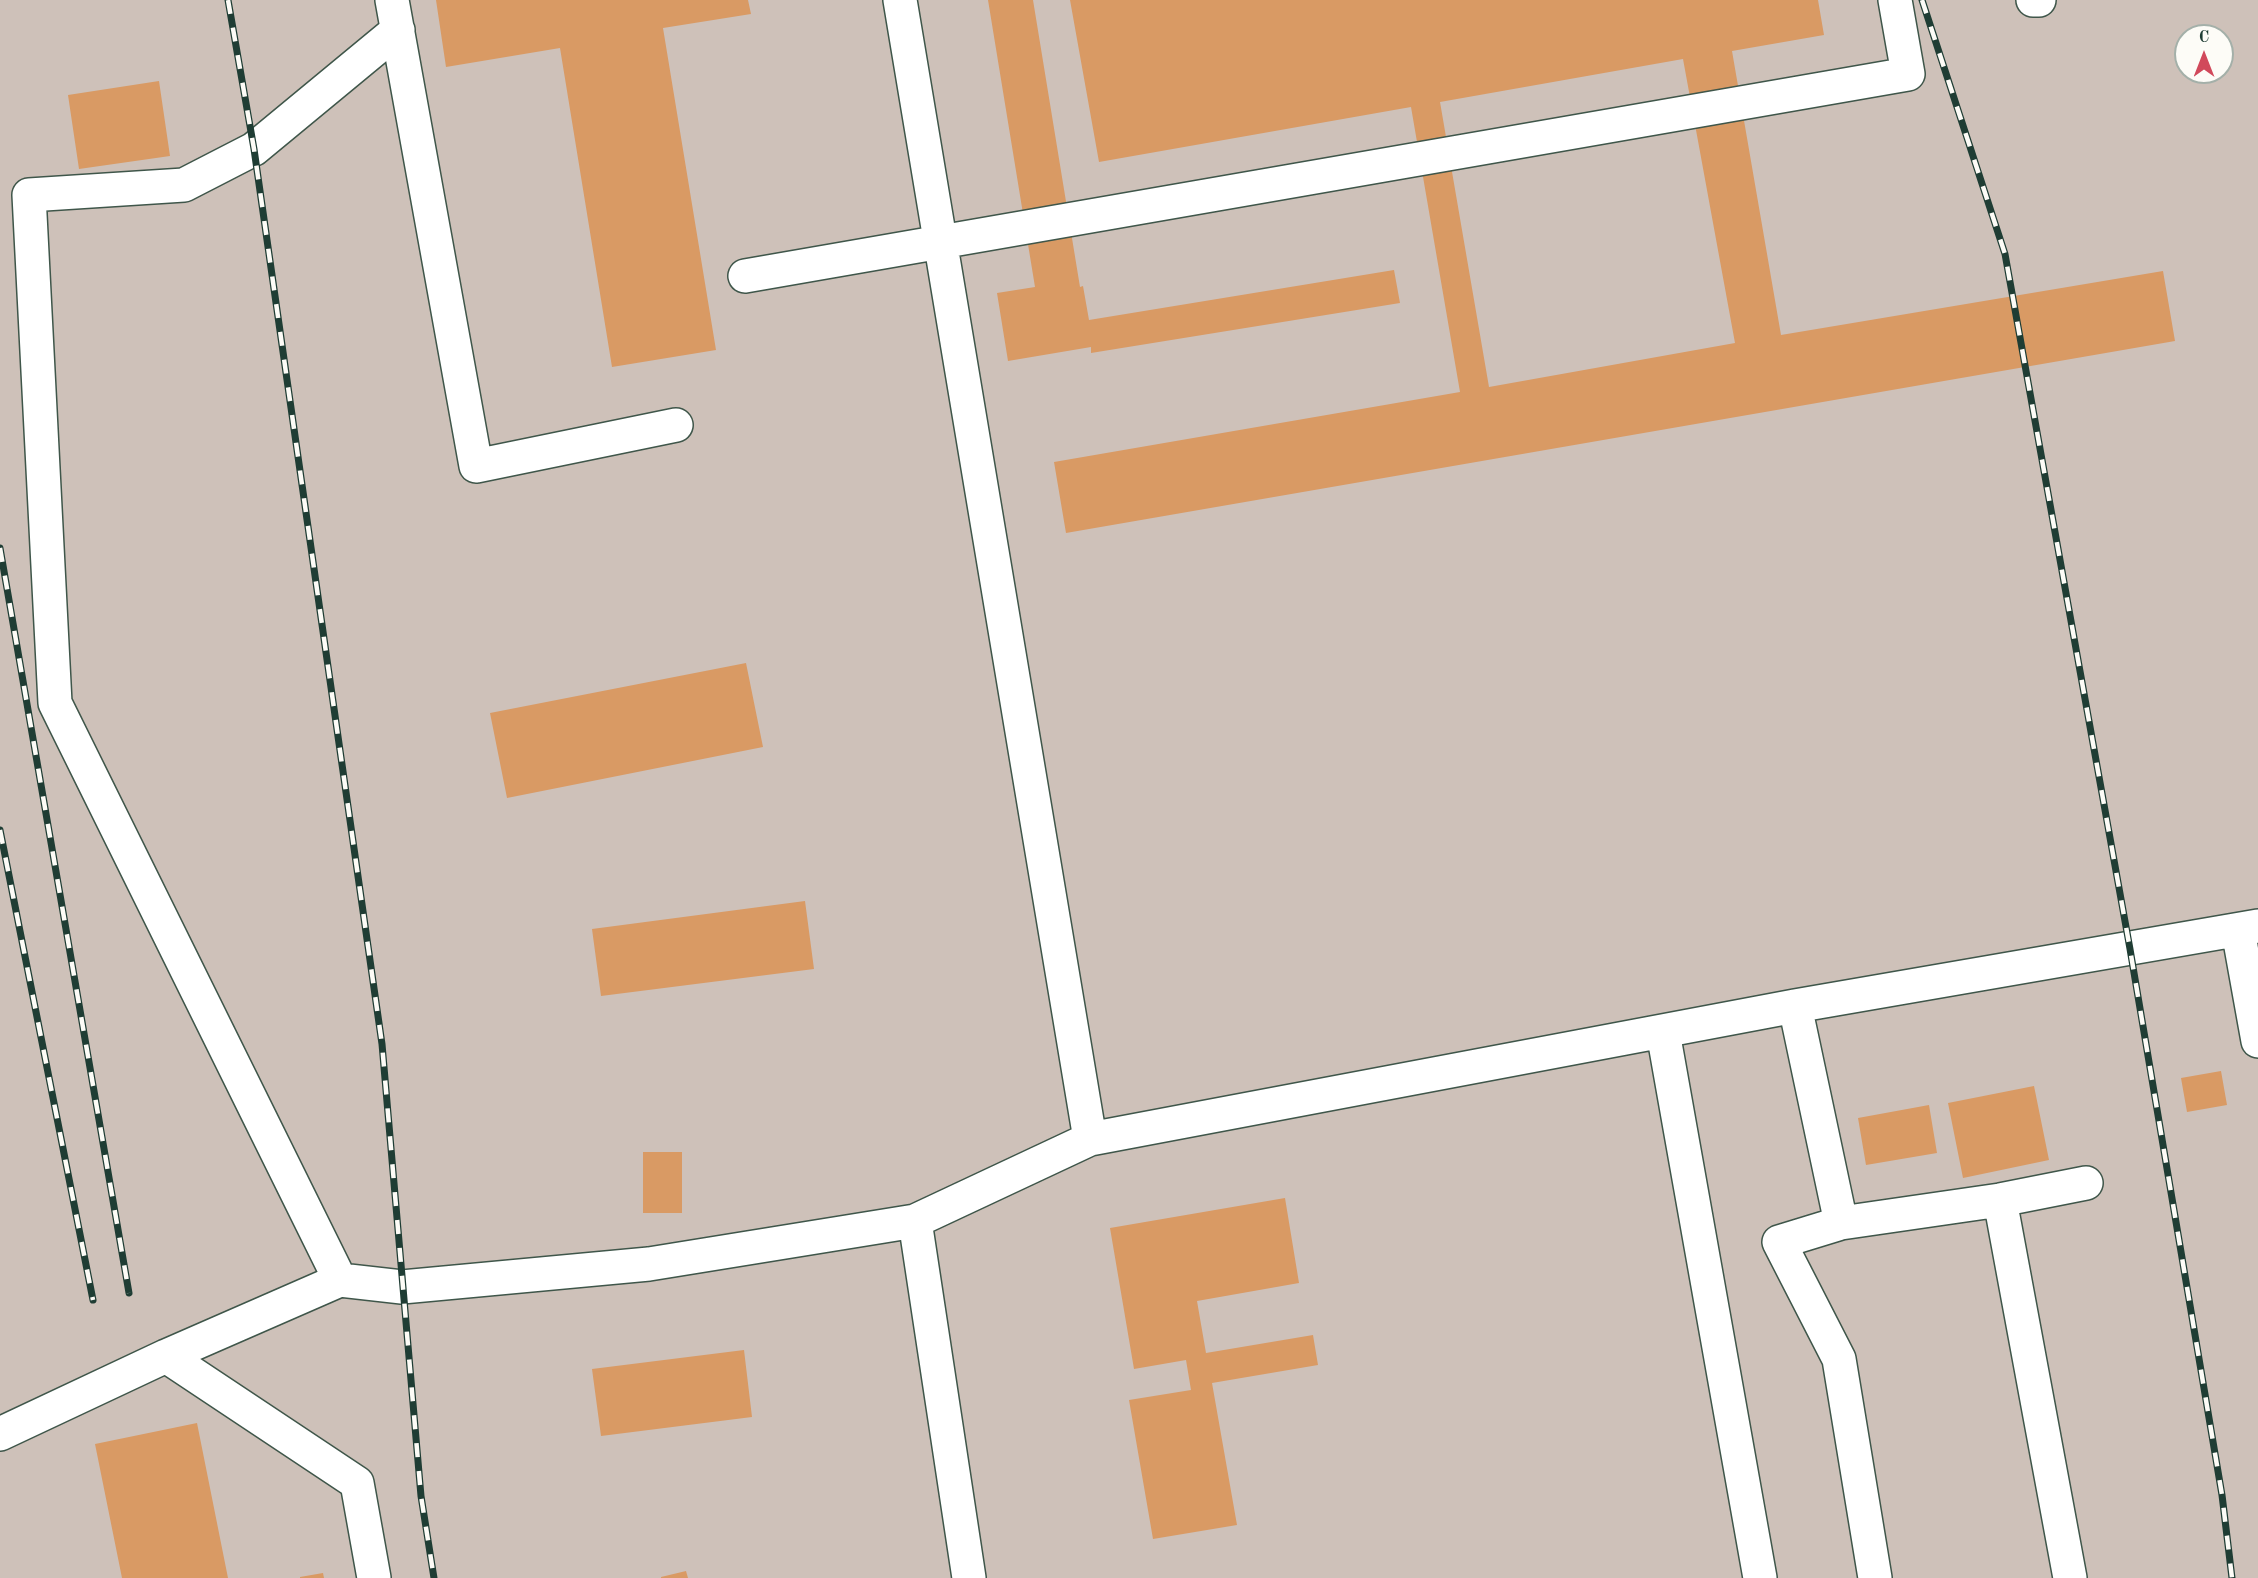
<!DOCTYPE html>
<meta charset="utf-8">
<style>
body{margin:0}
#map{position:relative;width:2258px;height:1578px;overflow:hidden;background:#f3e3c8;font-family:"Old Standard TT",serif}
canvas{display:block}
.north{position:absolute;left:2174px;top:24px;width:60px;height:60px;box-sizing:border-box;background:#fdfcf7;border:2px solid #a4b0a9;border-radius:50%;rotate:0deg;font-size:16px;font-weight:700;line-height:24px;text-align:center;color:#1f3d34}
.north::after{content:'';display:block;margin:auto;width:21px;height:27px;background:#d1495b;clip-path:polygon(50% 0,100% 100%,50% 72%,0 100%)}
</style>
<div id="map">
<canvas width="2258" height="1578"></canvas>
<div class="north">С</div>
</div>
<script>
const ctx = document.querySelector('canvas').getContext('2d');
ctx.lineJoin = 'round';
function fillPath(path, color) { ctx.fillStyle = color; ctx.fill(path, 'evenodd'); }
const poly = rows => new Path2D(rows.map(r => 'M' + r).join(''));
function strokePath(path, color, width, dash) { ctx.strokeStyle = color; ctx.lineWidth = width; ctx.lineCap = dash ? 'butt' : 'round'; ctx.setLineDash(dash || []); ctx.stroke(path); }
fillPath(poly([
 [0,0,2258,0,2258,1578,0,1578],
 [2186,36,2222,36,2222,72,2186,72]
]), '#cec1b9');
fillPath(poly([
 [436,0,748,0,751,14,663,28,716,350,612,367,560,48,446,67],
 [988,0,1033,0,1080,287,1083,286,1089,320,1394,270,1400,303,1091,353,1091,347,1008,361,997,293,1035,287],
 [1070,0,1818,0,1824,35,1732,51,1781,335,2163,271,2175,341,1066,533,1054,462,1460,392,1411,107,1099,162],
 [1683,59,1735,343,1489,387,1440,102],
 [159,81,170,156,79,169,68,95],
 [746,663,763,747,507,798,490,713],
 [805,901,814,969,601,996,592,929],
 [2221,1071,2227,1105,2187,1112,2181,1078],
 [2034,1086,2049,1160,1963,1178,1948,1103],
 [1929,1105,1937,1153,1866,1165,1858,1118],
 [643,1152,682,1152,682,1213,643,1213],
 [1285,1198,1299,1283,1197,1301,1206,1353,1313,1335,1318,1365,1212,1383,1237,1525,1153,1539,1129,1400,1191,1390,1186,1360,1134,1369,1110,1228],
 [744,1350,752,1417,601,1436,592,1369],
 [197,1423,228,1578,122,1578,95,1444],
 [686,1571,688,1578,661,1578,661,1577],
 [323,1573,324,1578,300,1578,300,1577]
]), '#d99a64');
const minor = poly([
 [392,0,476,466,676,425],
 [900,0,1090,1139],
 [2033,0,2039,0],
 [398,30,254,149,184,185,29,195,55,703,340,1280,402,1287,649,1264,915,1221,1090,1139,1795,1006,2258,926],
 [745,276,1908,74,1895,0],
 [2238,930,2258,1041],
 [1795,1006,1841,1223],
 [1663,1032,1760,1578],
 [2000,1200,2070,1578],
 [915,1221,969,1578],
 [166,1356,357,1483,374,1578],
 [0,1434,166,1356,340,1280],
 [1875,1578,1839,1359,1779,1242,1841,1223,2000,1200,2086,1183]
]);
strokePath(minor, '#3f564a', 36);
strokePath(minor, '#fff', 33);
const rail = poly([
 [228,0,254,149,382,1044,421,1496,434,1578],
 [1922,0,2005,254,2130,949,2222,1495,2232,1578],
 [0,548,129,1293],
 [0,830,93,1300]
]);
strokePath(rail, '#1f3d34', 7);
strokePath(rail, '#fdfcf7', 4.5, [14]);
</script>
